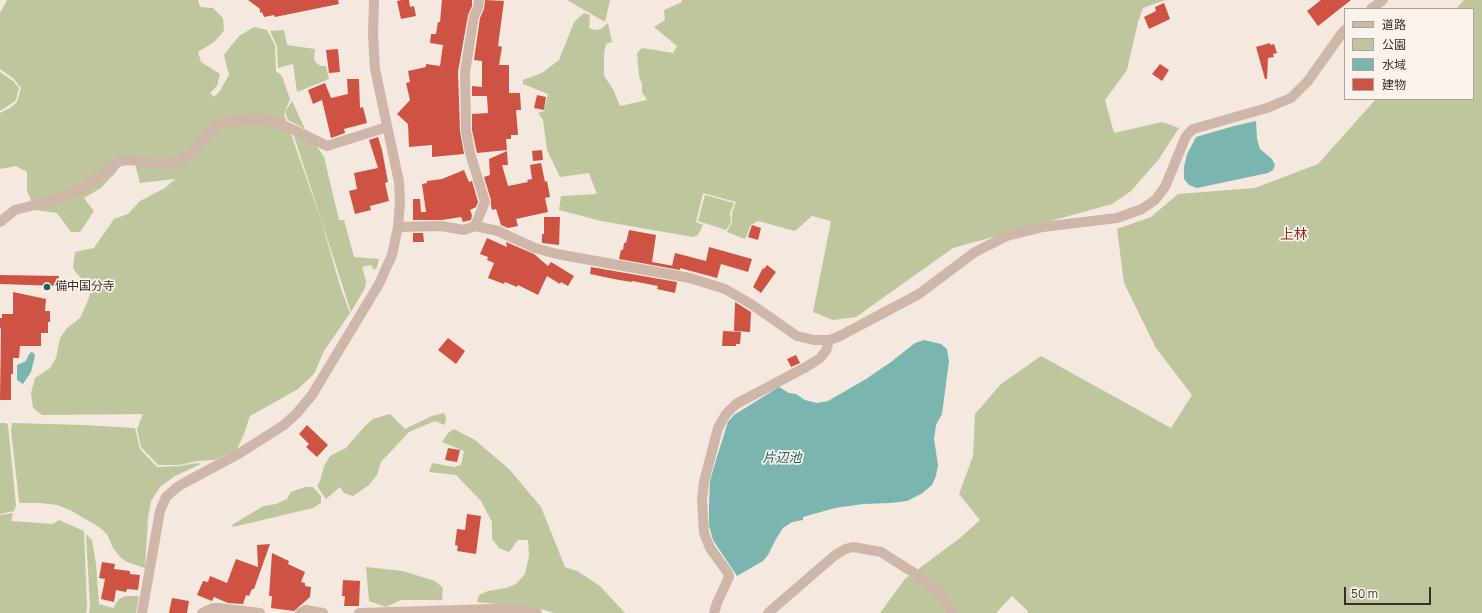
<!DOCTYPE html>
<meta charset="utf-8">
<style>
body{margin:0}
#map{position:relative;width:1482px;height:613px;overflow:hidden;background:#f5e8df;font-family:Manrope,"Noto Sans JP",sans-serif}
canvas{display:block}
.legend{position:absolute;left:1344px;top:8px;width:130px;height:92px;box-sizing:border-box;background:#fcf2ec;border:1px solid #afa39e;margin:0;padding:5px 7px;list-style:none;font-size:12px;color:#3b2d29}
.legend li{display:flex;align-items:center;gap:8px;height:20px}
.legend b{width:20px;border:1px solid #afa39e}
.scale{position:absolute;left:1344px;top:587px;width:87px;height:18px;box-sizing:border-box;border:2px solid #3b2d29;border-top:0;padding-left:5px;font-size:12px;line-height:14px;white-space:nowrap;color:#3b2d29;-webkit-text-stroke:3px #fcf2ec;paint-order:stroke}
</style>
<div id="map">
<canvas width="1482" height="613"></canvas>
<ul class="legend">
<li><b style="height:5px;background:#ceb6a9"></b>道路</li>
<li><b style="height:11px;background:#bdc69d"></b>公園</li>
<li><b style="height:11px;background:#7bb5b0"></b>水域</li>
<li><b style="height:11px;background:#cf5342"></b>建物</li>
</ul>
<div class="scale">50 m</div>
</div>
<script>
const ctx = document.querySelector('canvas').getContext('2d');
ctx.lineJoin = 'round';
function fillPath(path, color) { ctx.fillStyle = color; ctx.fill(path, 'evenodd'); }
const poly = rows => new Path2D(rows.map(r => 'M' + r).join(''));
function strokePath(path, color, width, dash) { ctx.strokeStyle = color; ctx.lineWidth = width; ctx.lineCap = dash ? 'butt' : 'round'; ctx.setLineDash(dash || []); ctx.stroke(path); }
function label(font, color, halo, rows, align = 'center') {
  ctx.font = font + ' Manrope,"Noto Sans JP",sans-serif'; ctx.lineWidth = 3.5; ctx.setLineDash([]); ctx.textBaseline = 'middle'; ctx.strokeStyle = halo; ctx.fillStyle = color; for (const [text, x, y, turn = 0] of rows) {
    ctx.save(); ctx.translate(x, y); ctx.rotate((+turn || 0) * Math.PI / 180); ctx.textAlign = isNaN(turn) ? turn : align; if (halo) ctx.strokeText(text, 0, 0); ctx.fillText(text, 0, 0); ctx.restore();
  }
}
fillPath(poly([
 [7,0,198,0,200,7,213,8,223,18,224,31,214,42,198,52,201,62,220,74,217,86,210,93,214,97,219,92,229,75,224,55,239,36,254,27,267,30,275,45,276,71,282,76,290,99,284,114,322,223,340,286,350,313,324,351,314,374,298,389,250,416,244,434,237,449,215,460,198,461,179,465,158,465,141,447,137,429,143,414,42,415,33,408,31,393,35,378,50,368,56,358,60,338,67,328,80,318,87,303,92,288,77,274,73,268,75,252,94,248,114,219,128,214,140,201,165,188,175,179,140,183,136,168,138,156,118,157,117,171,101,188,84,198,94,211,80,232,71,232,57,213,35,210,27,191,27,172,16,166,0,169,0,113,10,108,17,102,21,88,14,79,0,69,0,13],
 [567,0,610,0,605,22],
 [682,0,1165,0,1143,8,1138,22,1127,70,1105,100,1114,133,1162,122,1179,128,1159,159,1131,191,1112,204,953,248,856,317,833,320,813,312,831,221,812,216,795,231,758,221,751,225,745,239,727,232,732,222,732,213,736,202,703,193,696,222,703,225,698,235,693,237,601,221,559,210,561,196,597,194,589,173,560,177,547,150,543,120,538,113,544,111,548,94,523,84,523,80,542,73,559,60,574,22,584,13,590,15,589,28,595,30,601,29,608,23,612,42,606,44,604,54,604,76,613,89,620,106,647,100,642,92,642,84,639,76,637,53,642,48,673,53,677,46,654,27,665,20,664,10,682,2],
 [1464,0,1482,0,1482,613,1027,613,1028,611,1012,596,996,613,880,613,905,579,960,538,980,520,959,494,973,456,975,414,1001,384,1041,356,1171,428,1192,395,1156,348,1124,283,1117,229,1151,217,1178,194,1255,188,1318,164,1376,99,1473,99,1473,9,1456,9],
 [284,30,287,45,315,49,314,58,316,63,321,66,326,66,329,79,297,92,293,64,278,68,277,46,270,31],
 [0,72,13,81,19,88,16,100,8,106,0,111],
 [292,101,305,129,288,120,285,112],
 [293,133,316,145,324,157,339,220,344,220,354,257,379,259,377,267,374,270,371,265,362,267,366,281,365,288,351,312],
 [705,195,734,203,730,213,731,222,726,230,698,221],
 [444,413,446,417,445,425,435,421,409,432,381,462,377,475,369,485,353,496,344,493,340,487,326,499,317,486,320,481,324,466,330,456,346,448,364,427,373,419,390,414,405,429,432,416],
 [0,423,6,423,8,425,16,505,14,511,0,514],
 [12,423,84,425,135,428,140,449,157,467,180,466,197,463,201,464,175,476,160,487,151,501,148,518,145,568,127,562,120,557,113,548,107,534,99,527,70,510,57,505,40,503,20,503,19,501,11,431],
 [454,429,475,440,510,470,541,507,565,567,577,571,600,586,625,613,554,613,537,608,477,602,479,595,488,591,506,588,516,584,525,574,529,556,528,540,518,540,509,552,499,548,492,539,492,522,481,501,456,475,429,472,432,463,454,467,461,465,464,451,442,442,448,433],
 [305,487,313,487,321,496,321,503,313,508,233,527,232,525,255,511,264,506,276,504,287,499,291,492],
 [13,513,11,521,53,524,59,520,84,531,87,607,86,613,0,613,0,515],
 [86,534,92,540,96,564,99,604,113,608,119,599,126,596,139,596,136,613,89,613,90,606],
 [366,567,403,571,435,581,443,588,442,600,401,600,386,607,369,601]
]), '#bdc69d');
fillPath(poly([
 [1256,121,1257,139,1260,149,1272,159,1275,165,1273,170,1268,173,1197,188,1189,185,1184,179,1184,167,1187,154,1196,137,1234,126],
 [924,340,941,344,947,349,949,361,942,414,936,425,934,439,938,465,936,476,932,485,921,494,907,501,890,503,863,504,835,508,803,517,803,520,792,522,783,528,776,539,768,555,763,561,737,576,713,540,709,525,709,507,710,481,717,457,728,422,734,415,779,387,789,393,796,394,805,400,817,403,828,401,866,379,891,362,915,343],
 [31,352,34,353,35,356,31,372,23,384,17,380,17,365,26,361,28,356]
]), '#7bb5b0');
fillPath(poly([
 [248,0,338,0,339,4,275,17,274,15,264,17,262,12,260,13,260,9],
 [402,0,409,0,410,7,414,6,416,16,401,19,397,1],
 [442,0,472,0,472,6,468,15,458,72,460,131,464,154,432,157,432,145,409,147,408,124,397,114,410,100,406,83,410,82,408,71,426,67,426,64,440,66,443,45,430,43,431,34,436,34,438,22,440,22],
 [485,0,504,1,498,46,502,47,499,65,509,65,509,93,520,93,521,110,516,110,518,135,511,135,511,139,506,139,507,150,477,153,472,130,472,114,488,113,487,96,472,96,472,86,482,87,482,61,474,60,480,18,484,9],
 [1321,0,1351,0,1318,26,1307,11],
 [1164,3,1170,19,1149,29,1144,17,1156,11,1155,7],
 [1270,43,1270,45,1274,44,1277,53,1273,54,1274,57,1268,58,1267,79,1265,79,1256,47],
 [338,49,340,72,329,73,326,50],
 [1160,64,1169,70,1162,81,1152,74],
 [347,79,359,79,360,108,363,107,367,123,344,129,345,133,331,138,322,100,313,104,308,90,325,83,331,98,348,94],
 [537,95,546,97,544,110,534,108],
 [378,137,382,150,388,182,385,183,389,201,370,206,371,210,355,214,349,191,357,189,354,173,378,168,369,140],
 [542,150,543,160,533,161,532,151],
 [507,151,508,165,502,165,508,186,528,182,527,180,532,179,530,165,541,163,545,182,547,181,550,197,545,198,548,212,516,219,518,226,508,228,501,225,496,209,492,210,491,206,491,200,484,177,490,175,489,159],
 [464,170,469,182,472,181,478,202,476,207,470,210,472,215,471,220,463,222,461,217,442,220,413,220,413,199,420,199,421,212,426,212,422,184,427,183,427,181,442,179],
 [544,217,560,217,559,245,542,243,542,234,544,234],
 [752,225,761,228,758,240,748,237],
 [629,230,656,235,652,262,674,266,672,266,675,253,706,261,709,247,752,259,748,272,721,264,717,278,680,268,680,270,619,259,621,250,623,250,624,243,626,243],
 [413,233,423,233,424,242,413,242],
 [487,238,507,247,506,242,534,254,548,266,551,262,574,276,568,286,561,282,560,284,547,276,538,295,518,285,517,287,505,282,504,284,488,278,494,263,487,260,488,257,480,254],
 [767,265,776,272,761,293,753,287,763,268,764,269],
 [591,267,677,282,675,293,657,289,658,286,632,281,632,282,619,280,590,274],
 [0,275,59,276,58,286,0,284],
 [13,292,46,299,45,311,50,311,50,322,48,322,48,333,41,333,41,346,20,346,19,358,13,358,13,374,11,374,11,400,0,400,1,328,0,328,0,318,2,318,2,314,13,314],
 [735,302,751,312,750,332,734,331],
 [723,331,741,332,740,344,736,344,736,346,722,346],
 [448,338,465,351,456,364,438,350],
 [796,355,800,363,791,367,787,359],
 [307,425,328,445,317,457,306,447,309,444,299,434],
 [448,448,460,450,457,462,445,460],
 [467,514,481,516,476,554,457,551,458,546,455,545,457,529,465,530],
 [270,544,254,589,252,589,249,596,246,595,243,604,228,603,214,597,212,601,197,595,203,581,208,582,210,576,227,583,236,559,258,567,257,545],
 [272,553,289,561,288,564,305,572,301,582,305,583,305,586,311,587,310,597,294,611,271,608,272,596,269,596],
 [102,562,115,564,114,569,130,571,130,574,140,575,138,590,127,589,126,592,116,590,114,602,101,599,105,579,99,578],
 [343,580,360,581,359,606,344,606,345,596,342,596],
 [172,598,189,601,187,613,169,613]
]), '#cf5342');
strokePath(poly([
 [1371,9,1383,0],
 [0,222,15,210,61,198,83,188,120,161,129,160,164,164,178,161,188,156,216,126,223,122,257,119,276,122,305,135,327,146,387,127],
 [475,226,485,202,470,153,466,131,465,72,474,16,478,8,479,0],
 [398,227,441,226,464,230,475,226,498,231,535,248,557,254,690,278,725,289,751,304,797,336,814,340,829,340,838,337,919,294,975,252,1007,236,1043,227,1117,218,1142,209,1155,200,1165,187,1186,136,1193,129,1267,108,1291,98,1308,81,1342,33,1345,30],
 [142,613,160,511,166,497,176,488,184,483,240,453,284,425,297,413,312,395],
 [202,613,213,608,218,608,260,613],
 [300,613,306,610,323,613],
 [359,613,493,609,515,609,537,613],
 [714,613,717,603,729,577,728,573,710,548,704,533,702,499,704,482,718,428,726,414,736,404,806,367,819,359,826,351,829,340],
 [768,613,834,556,845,549,853,547,881,552,914,573,934,588,946,602,952,613]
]), '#ceb6a9', 10);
strokePath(poly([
 [312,395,379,284,392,255,398,227,400,201,399,182,375,69,373,34,374,0]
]), '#ceb6a9', 10);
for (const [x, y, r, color] of [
 [47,287,4,"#1b615d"]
]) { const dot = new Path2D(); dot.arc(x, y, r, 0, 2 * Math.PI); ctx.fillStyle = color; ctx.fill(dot); strokePath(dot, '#fcf2ec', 1.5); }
label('12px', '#3b2d29', '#fcf2ec', [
 ["備中国分寺",55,287]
], 'left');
label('italic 13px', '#1b615d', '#fcf2ec', [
 ["片辺池",782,458]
]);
label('14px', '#91291b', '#fcf2ec', [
 ["上林",1294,235]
]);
</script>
